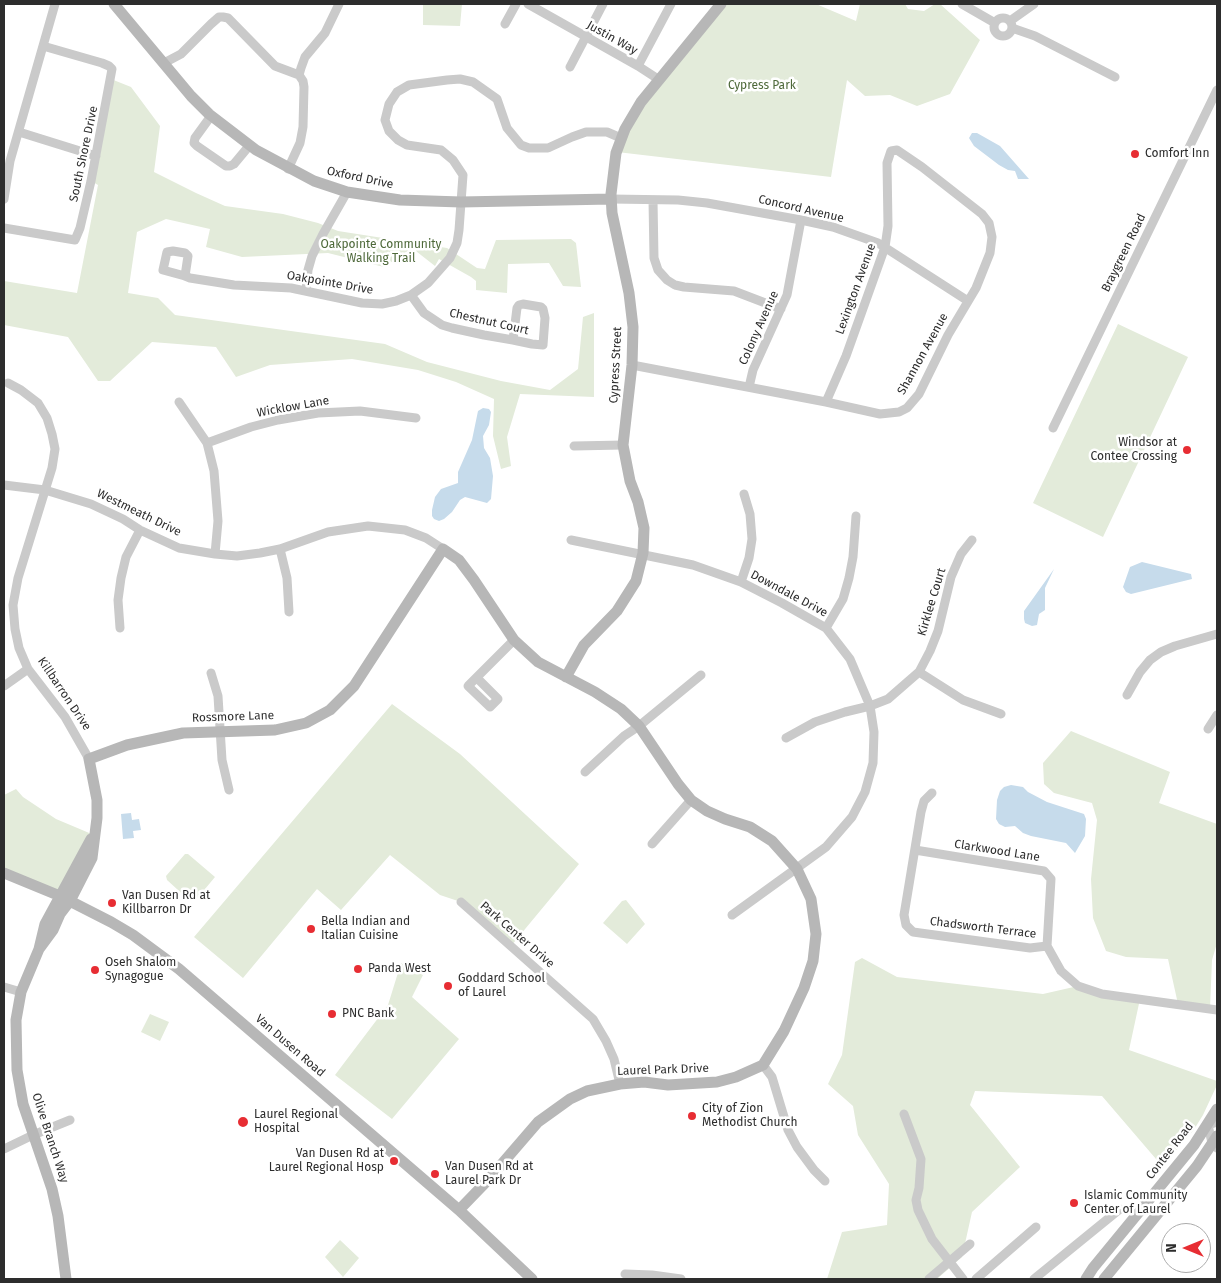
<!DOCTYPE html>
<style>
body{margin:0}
#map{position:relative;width:1221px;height:1283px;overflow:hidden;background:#fff;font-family:"Fira Sans",sans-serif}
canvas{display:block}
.frame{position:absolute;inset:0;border:5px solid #2d2d2d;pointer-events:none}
.north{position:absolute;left:1161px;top:1223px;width:50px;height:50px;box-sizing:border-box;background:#fff;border:1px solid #ababab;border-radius:50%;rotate:270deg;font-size:14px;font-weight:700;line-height:20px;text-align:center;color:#2d2d2d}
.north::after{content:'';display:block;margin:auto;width:18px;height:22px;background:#e72d33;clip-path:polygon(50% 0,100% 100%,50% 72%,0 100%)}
</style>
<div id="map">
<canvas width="1221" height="1283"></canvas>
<div class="frame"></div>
<div class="north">N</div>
</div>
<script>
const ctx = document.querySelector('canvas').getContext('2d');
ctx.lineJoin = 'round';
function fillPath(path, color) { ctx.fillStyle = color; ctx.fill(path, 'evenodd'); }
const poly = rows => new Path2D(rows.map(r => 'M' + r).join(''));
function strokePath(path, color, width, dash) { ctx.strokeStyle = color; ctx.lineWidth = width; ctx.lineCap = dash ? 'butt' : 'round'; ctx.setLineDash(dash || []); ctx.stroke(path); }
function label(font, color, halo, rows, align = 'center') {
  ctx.font = font + ' "Fira Sans",sans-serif'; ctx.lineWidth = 5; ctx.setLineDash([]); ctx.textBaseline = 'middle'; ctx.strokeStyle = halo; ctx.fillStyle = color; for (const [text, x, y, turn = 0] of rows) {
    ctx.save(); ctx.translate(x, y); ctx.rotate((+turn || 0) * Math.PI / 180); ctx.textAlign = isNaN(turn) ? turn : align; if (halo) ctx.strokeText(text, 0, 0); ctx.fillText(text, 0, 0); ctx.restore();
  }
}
fillPath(poly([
 [423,4,462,4,460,26,423,25],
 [719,4,816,4,856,21,860,4,905,4,908,9,924,11,935,4,940,4,980,40,950,94,917,106,890,95,865,96,847,80,831,177,617,152,625,129],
 [111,79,131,87,160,126,154,172,196,193,225,206,283,214,318,223,338,231,447,248,477,268,485,269,496,240,571,239,576,243,581,287,563,286,549,263,508,264,507,293,476,290,476,281,471,277,439,259,435,266,412,248,384,267,328,253,242,257,206,247,210,229,166,219,137,232,128,293,158,298,175,315,385,344,427,362,501,381,550,390,578,369,583,317,594,313,594,397,520,394,507,437,511,466,501,469,493,436,494,399,456,382,418,370,352,359,270,365,236,377,216,347,152,342,110,381,98,381,68,337,4,325,4,281,77,293,98,185,91,181],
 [1118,324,1188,357,1103,537,1033,503],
 [392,704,460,754,579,864,511,946,461,902,440,895,390,855,341,910,317,889,243,978,194,937],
 [1071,731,1170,772,1159,803,1217,824,1217,943,1212,960,1210,1009,1178,1004,1168,959,1126,957,1106,951,1093,918,1091,879,1097,820,1092,803,1054,793,1044,784,1043,763],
 [16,789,23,797,56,819,94,835,60,896,4,873,4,795],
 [185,854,188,854,215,877,195,901,190,901,167,880,166,876],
 [626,900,645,924,627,944,603,923,622,901],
 [862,958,897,977,1043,994,1078,986,1140,999,1129,1050,1217,1081,1217,1085,1203,1115,1193,1131,1162,1166,1102,1096,975,1091,970,1105,1020,1167,972,1212,962,1257,937,1279,827,1279,842,1232,887,1225,889,1184,858,1135,853,1106,828,1084,842,1055,855,962],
 [401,963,423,975,412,997,459,1039,392,1119,335,1075,388,1005],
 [150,1014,169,1022,160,1041,141,1032],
 [340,1240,359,1258,343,1277,325,1257]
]), '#e3ebda');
fillPath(poly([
 [972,133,977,133,1000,146,1029,179,1018,179,1015,171,1008,170,999,165,974,146,969,138],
 [483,408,489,409,491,412,489,425,483,436,484,448,490,458,493,476,491,499,487,503,465,497,460,500,452,512,444,519,439,521,434,519,432,516,432,510,435,497,441,489,458,483,458,472,472,440,478,411],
 [1142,562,1191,574,1192,579,1131,594,1126,592,1123,587,1130,567],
 [1054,569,1045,588,1045,610,1039,614,1037,625,1032,626,1025,623,1024,619,1024,611],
 [1011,785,1023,787,1028,792,1047,802,1084,814,1086,819,1085,836,1075,853,1066,843,1031,836,1023,833,1015,826,1005,827,999,824,996,819,997,800,1000,791,1004,787],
 [131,813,132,820,139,819,141,830,133,831,134,838,123,839,121,814]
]), '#c6dbeb');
strokePath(poly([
 [528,4,638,66,658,79],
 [962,4,995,23],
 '994 27a9 9 0 1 1 18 0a9 9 0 1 1-18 0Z',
 [1010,21,1034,4],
 [505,24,516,4],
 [1012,28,1035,36,1115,77],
 [164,63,181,54,211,24,219,17,223,17,228,18,275,66,299,75],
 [638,66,671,4],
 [570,67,603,4],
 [211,116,195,138,194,143,197,146,226,166,230,166,234,164,249,146],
 [19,132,96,156],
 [288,169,300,143,303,127,304,87,303,81,299,75,301,68,305,57,325,33,339,4],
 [4,199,10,161,55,4],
 [611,199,678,200,707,203,801,220,833,227,878,243,968,301],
 [653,200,654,258,658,270,667,280,675,285,684,287,734,291,781,309],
 [4,228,75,240,80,228,91,181,112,69,109,66,102,63,43,46],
 [185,276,188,256,185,253,173,251,167,252,163,270,185,276,190,278,234,285,291,288,362,303,382,304,396,301,411,295,428,283,450,258,457,243,459,230,463,175,453,160,441,150,407,145,398,140,389,131,385,120,389,104,397,92,409,85,447,80,460,79,473,82,497,99,507,128,521,145,529,148,548,148,572,137,586,132,607,132,621,138],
 [306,291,308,270,312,256,323,234,347,192],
 [411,295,424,313,442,325,452,328,484,335,513,340,532,344,543,345,545,318,543,309,541,307,523,304,519,305,517,308,513,340],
 [632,365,826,402,880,414,899,412,907,408,919,394,948,335,976,288,990,253,992,237,989,223,982,214,922,167,897,150,891,151,887,163,888,226,885,247,846,356,826,402],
 [8,383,21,390,38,403,47,418,52,434,55,449,52,468,18,578,13,605,15,629,19,648,28,669,65,717,89,759],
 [749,387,753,370,787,295,801,220],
 [179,402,207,443,214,471,218,521,215,554],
 [1053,428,1217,90],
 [207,443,251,427,278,420,318,413,360,411,416,418],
 [574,446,623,445],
 [4,485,45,490,91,504,123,519,140,530,179,548,215,554,237,556,260,553,280,549,328,532,368,526,405,530,426,538,443,549],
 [571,540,693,565,741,582,782,603,826,628,850,659,870,706,874,732,873,763,865,792,852,817,826,847,732,915],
 [280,549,287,578,289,612],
 [741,582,749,558,752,539,750,514,744,494],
 [120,628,118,600,121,578,126,557,140,530],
 [826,628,843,599,849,578,853,557,856,516],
 [919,672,963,700,1001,714],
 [211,673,218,696,222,760,229,790],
 [477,678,498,699,490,707,468,686,514,640],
 [4,686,28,669],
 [1127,695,1140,672,1150,660,1161,652,1175,646,1217,634],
 [1208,729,1217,715],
 [786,738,815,722,845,712,870,706,888,699,919,672,930,651,938,631,951,577,961,554,972,540],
 [585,772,624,736,639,726,701,675],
 [932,793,924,801,921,812,904,915,906,925,913,932,1030,948,1047,946],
 [652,844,691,800],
 [915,850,1044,871,1051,879,1047,946,1061,971,1078,986,1102,994,1217,1010],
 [461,902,593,1019,606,1041,614,1059,620,1084],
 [4,987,21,992],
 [763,1065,772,1077,788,1130,797,1147,814,1170,825,1181],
 [904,1114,921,1159,919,1188,916,1200,918,1210,932,1239,963,1279],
 [1217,1122,1208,1125,1212,1143,1217,1148],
 [4,1149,33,1135,70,1120],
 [625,1274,652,1275,681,1279],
 [929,1279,970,1244],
 [976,1279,1036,1227],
 [1034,1279,1120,1209]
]), '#cacaca', 9);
strokePath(poly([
 [114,4,191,96,209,114,256,150,314,181,347,192,400,200,461,202,611,199],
 [566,677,584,645,617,611,636,581,643,553,644,528,638,502,630,481,623,445,632,365,633,327,629,293,612,213,611,194,616,153,625,129,641,102,721,4],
 [4,873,60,896,111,922,133,935,179,969,459,1210,532,1279],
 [39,949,53,930,60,914,70,901,92,858,97,818,97,800,89,759,127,745,183,733,275,730,306,723,330,710,354,686,443,549,459,560,474,580,514,640,538,662,595,692,621,709,639,726,678,784,691,800,707,811,725,819,750,827,772,841,797,869,811,899,816,934,813,961,804,988,784,1031,763,1065,736,1077,717,1082,668,1085,644,1082,620,1084,587,1091,570,1099,538,1122,488,1180,459,1210],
 [66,1279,58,1216,52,1189,23,1104,17,1070,16,1020,21,992,39,949,45,924,91,839],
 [1086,1279,1093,1268,1194,1145,1217,1109],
 [1104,1279,1197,1166,1217,1136]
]), '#b7b7b7', 11);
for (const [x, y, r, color] of [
 [1135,154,5,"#e72d33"],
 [1187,450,5,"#e72d33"],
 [112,903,5,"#e72d33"],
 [311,929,5,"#e72d33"],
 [358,969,5,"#e72d33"],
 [95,970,5,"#e72d33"],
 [448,986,5,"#e72d33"],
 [332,1014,5,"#e72d33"],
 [692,1116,5,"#e72d33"],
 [243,1122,6,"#e72d33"],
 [394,1161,5,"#e72d33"],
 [435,1174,5,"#e72d33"],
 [1074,1203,5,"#e72d33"]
]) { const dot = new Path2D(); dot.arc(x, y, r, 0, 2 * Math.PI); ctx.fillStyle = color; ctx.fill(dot); strokePath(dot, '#fff', 2); }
label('12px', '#2d2d2d', '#fff', [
 ["Justin Way",612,38,29],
 ["South Shore Drive",84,154,-78],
 ["Oxford Drive",360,178,12],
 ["Concord Avenue",801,209,13],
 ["Braygreen Road",1124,253,-64],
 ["Oakpointe Drive",330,283,10],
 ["Lexington Avenue",856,289,-70],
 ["Chestnut Court",489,322,13],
 ["Colony Avenue",759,328,-66],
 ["Shannon Avenue",923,354,-61],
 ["Cypress Street",616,365,-87],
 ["Wicklow Lane",293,407,-10],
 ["Westmeath Drive",139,513,26],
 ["Downdale Drive",789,594,28],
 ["Kirklee Court",932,602,-73],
 ["Killbarron Drive",64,694,56],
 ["Rossmore Lane",233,717,-2],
 ["Clarkwood Lane",997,851,9],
 ["Chadsworth Terrace",983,928,7],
 ["Park Center Drive",517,935,41],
 ["Van Dusen Road",290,1046,41],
 ["Laurel Park Drive",663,1070,-2],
 ["Olive Branch Way",50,1138,72],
 ["Contee Road",1170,1151,-52]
]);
label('12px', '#4e693a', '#fff', [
 ["Cypress Park",762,86],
 ["Oakpointe Community",381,245],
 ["Walking Trail",381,259]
]);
label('12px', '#2d2d2d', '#fff', [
 ["Comfort Inn",1145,154],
 ["Windsor at",1177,443,"right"],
 ["Contee Crossing",1177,457,"right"],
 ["Van Dusen Rd at",122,896],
 ["Killbarron Dr",122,910],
 ["Bella Indian and",321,922],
 ["Italian Cuisine",321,936],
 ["Oseh Shalom",105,963],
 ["Synagogue",105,977],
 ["Panda West",368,969],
 ["Goddard School",458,979],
 ["of Laurel",458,993],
 ["PNC Bank",342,1014],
 ["City of Zion",702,1109],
 ["Methodist Church",702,1123],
 ["Laurel Regional",254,1115],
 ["Hospital",254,1129],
 ["Van Dusen Rd at",384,1154,"right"],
 ["Laurel Regional Hosp",384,1168,"right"],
 ["Van Dusen Rd at",445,1167],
 ["Laurel Park Dr",445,1181],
 ["Islamic Community",1084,1196],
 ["Center of Laurel",1084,1210]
], 'left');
</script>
